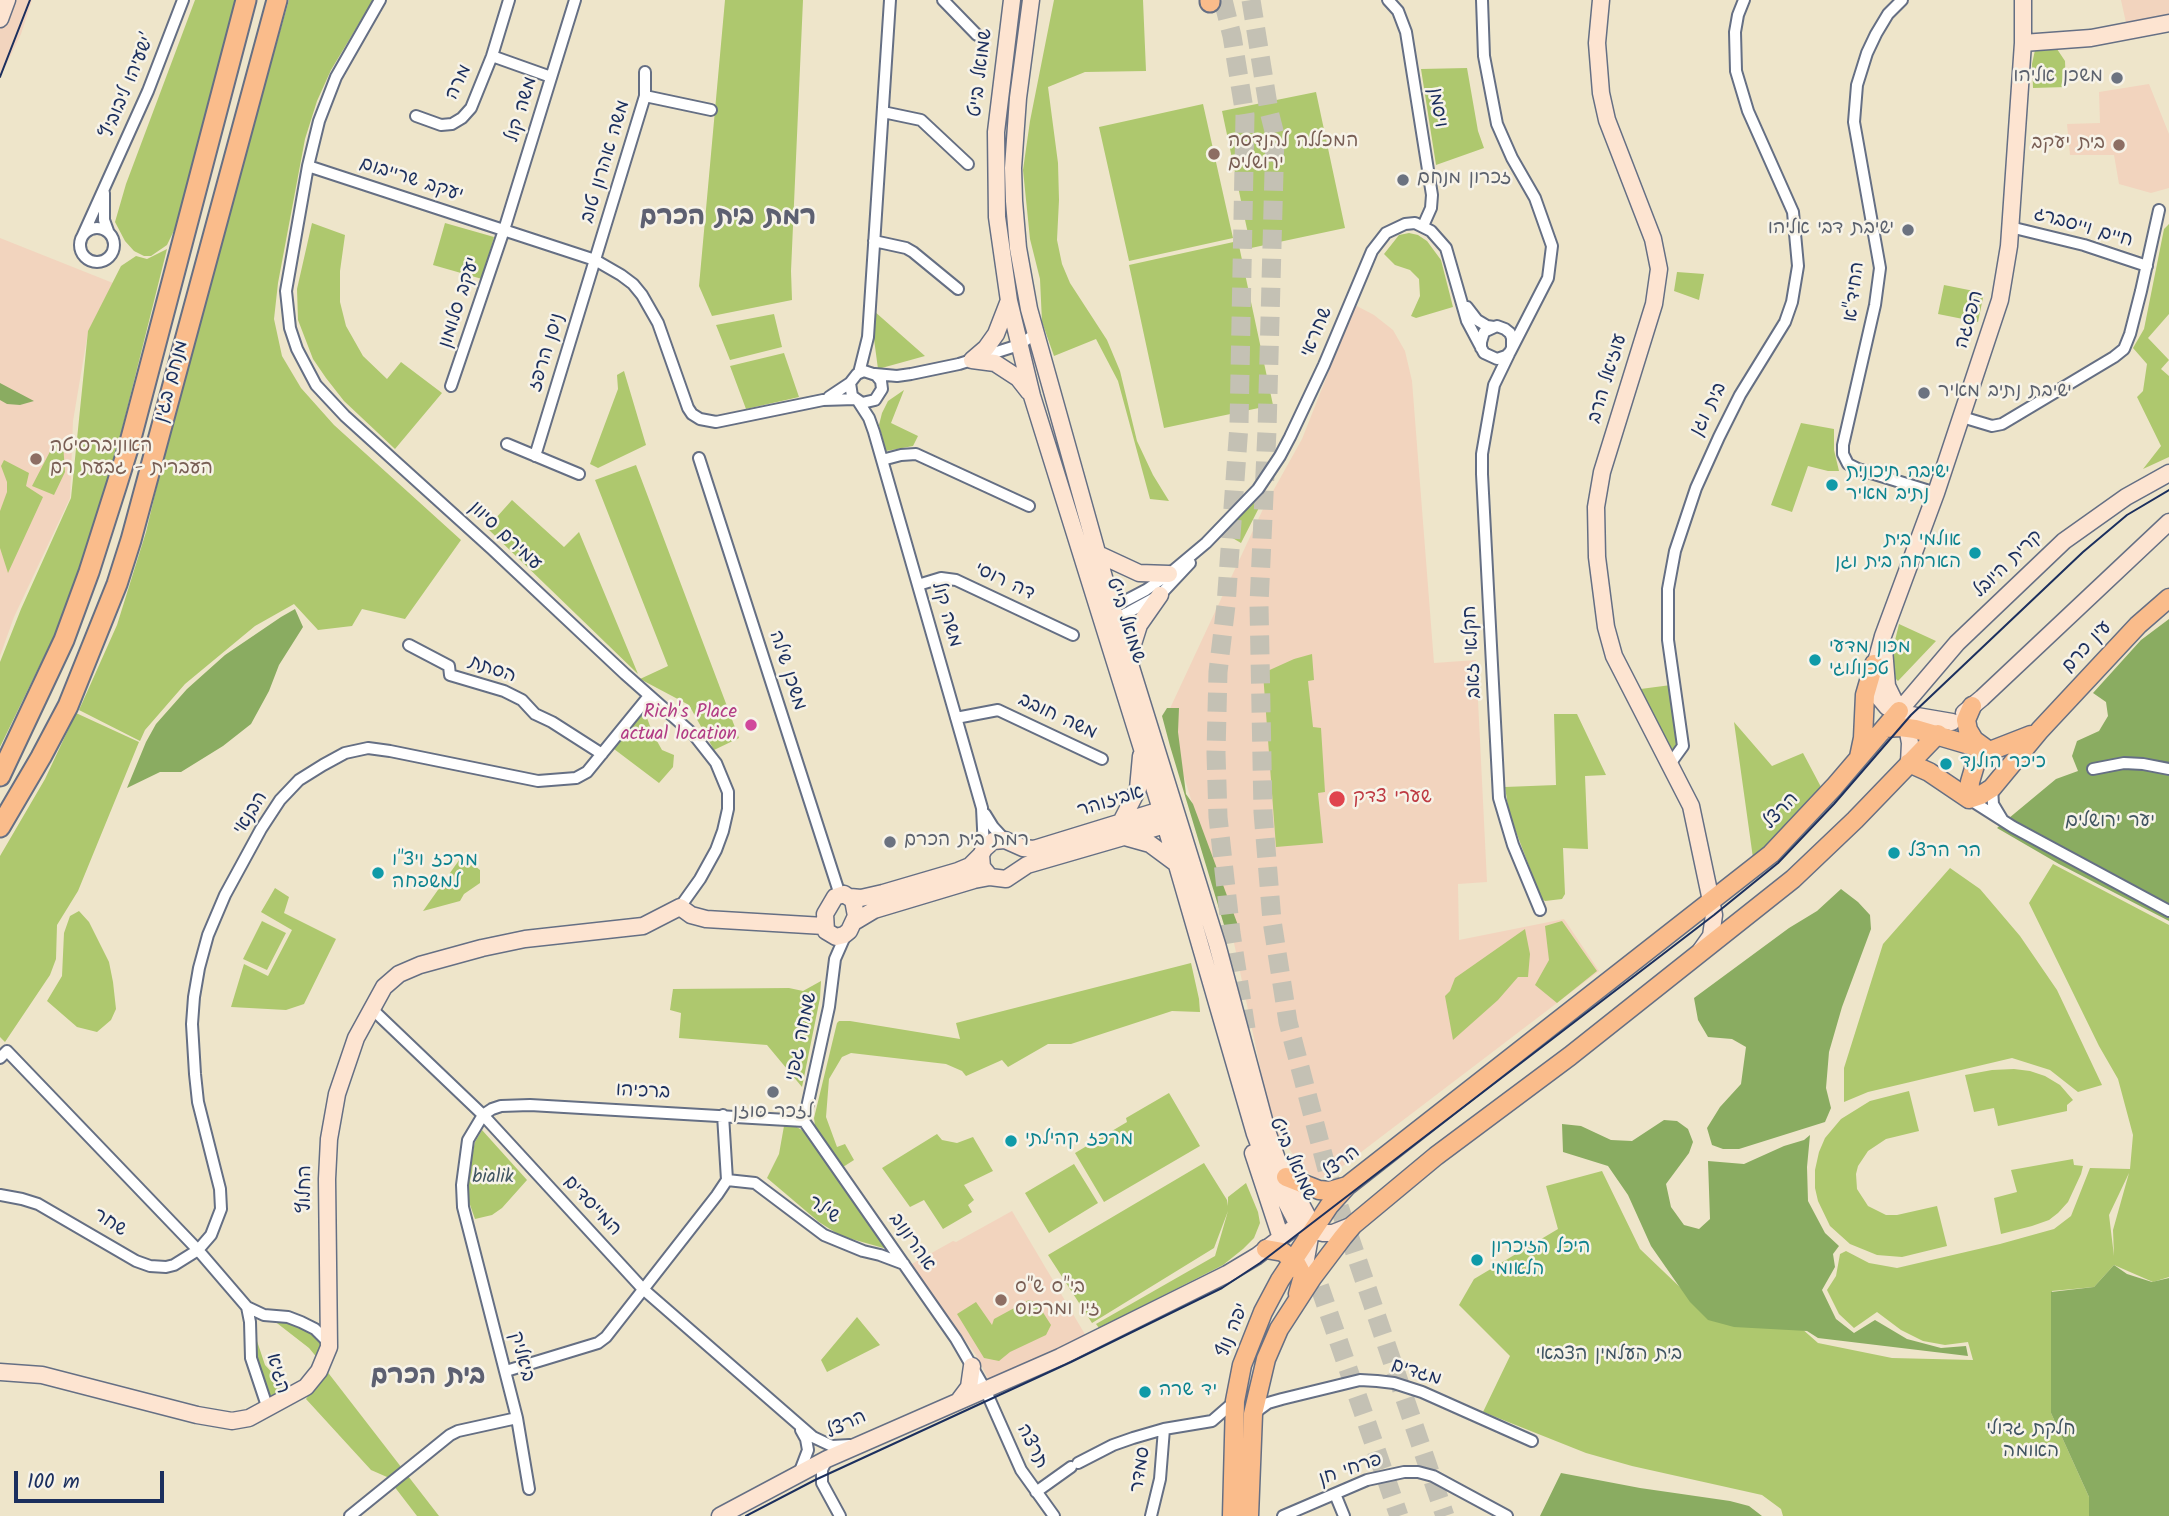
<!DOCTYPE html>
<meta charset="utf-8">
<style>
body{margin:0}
#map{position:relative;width:2169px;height:1516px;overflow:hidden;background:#eee5ca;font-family:Kalam,sans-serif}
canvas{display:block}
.scale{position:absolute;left:14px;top:1471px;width:150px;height:32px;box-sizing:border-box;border:4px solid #1b2f5e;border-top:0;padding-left:9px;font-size:21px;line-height:24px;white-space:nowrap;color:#1b2f5e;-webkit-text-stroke:5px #f7f3e8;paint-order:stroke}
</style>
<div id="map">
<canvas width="2169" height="1516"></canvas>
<div class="scale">100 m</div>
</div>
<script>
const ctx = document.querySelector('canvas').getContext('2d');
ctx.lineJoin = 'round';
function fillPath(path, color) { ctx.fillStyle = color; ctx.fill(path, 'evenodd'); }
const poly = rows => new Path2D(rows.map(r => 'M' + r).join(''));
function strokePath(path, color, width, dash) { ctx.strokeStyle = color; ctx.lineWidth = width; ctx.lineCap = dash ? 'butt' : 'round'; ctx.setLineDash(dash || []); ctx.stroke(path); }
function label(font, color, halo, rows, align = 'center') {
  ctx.font = font + ' Kalam,"Playpen Sans Hebrew",sans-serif'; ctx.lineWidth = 5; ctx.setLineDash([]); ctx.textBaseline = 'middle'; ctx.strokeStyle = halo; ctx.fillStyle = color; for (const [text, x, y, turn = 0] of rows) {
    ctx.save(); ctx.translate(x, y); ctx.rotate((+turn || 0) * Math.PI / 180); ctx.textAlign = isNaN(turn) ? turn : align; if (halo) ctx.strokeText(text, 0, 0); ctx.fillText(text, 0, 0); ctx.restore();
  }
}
fillPath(poly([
 [0,0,32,0,21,34,0,78],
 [2121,0,2169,0,2169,18,2127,27],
 [2149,84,2169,134,2169,188,2151,193,2119,184,2114,155,2070,155,2067,124,2100,123,2099,92],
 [0,238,113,283,88,332,73,421,70,498,14,617,0,656],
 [1355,305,1374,315,1393,330,1405,351,1412,381,1434,663,1476,660,1487,882,1458,884,1459,940,1564,919,1599,971,1331,1175,1317,1179,1307,1172,1279,1136,1265,1091,1233,938,1166,717,1263,509,1302,439],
 [1012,1211,1086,1336,1068,1348,989,1381,976,1355,910,1265,953,1241,956,1242]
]), '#f2d4be');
fillPath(poly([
 [195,0,237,0,181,216,167,245,151,256,144,256,134,251,125,241,115,222,126,184],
 [289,0,373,0,331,70,317,101,305,139,278,283,274,319,282,356,301,388,334,425,461,540,405,619,362,609,352,626,318,630,294,604,255,626,185,684,145,730,140,741,79,710,117,625,146,532,190,348],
 [725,0,803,0,791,271,792,300,712,316,699,286],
 [1054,0,1143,0,1146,71,1085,72,1048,87,1058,163,1059,200,1057,240,1062,264,1070,283,1107,340,1120,371,1137,441,1153,475,1169,501,1150,499,1118,381,1096,339,1054,356,1042,322,1040,279,1030,239,1023,170,1030,121],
 [2046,47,2057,49,2065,61,2066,87,2033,88,2032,64,2035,50],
 [1467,68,1478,131,1484,148,1436,165,1421,69],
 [1316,92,1345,228,1251,248,1222,111],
 [1203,104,1233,238,1129,261,1099,127],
 [312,223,345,235,340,271,340,302,346,326,363,356,387,379,401,362,442,393,395,449,344,401,326,378,313,359,298,320,297,289],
 [445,223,494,237,482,279,433,265],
 [2169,224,2169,314,2148,338,2169,360,2161,369,2169,376,2169,457,2143,469,2161,446,2137,397,2143,391,2147,364,2133,348,2144,329,2164,229],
 [1409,233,1418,235,1427,241,1441,260,1453,307,1416,318,1411,316,1420,296,1419,279,1410,270,1395,265,1384,254,1399,235],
 [1238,241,1273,405,1164,428,1129,265],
 [167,249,106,493,90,546,55,634,0,747,0,662,21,609,71,498,88,331,121,266,136,256,147,259],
 [1677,272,1704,274,1699,300,1674,291],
 [1944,285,1984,293,1978,322,1938,314],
 [874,311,925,356,878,369,874,339],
 [774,314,782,347,730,360,716,325],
 [784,353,799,397,746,409,730,366],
 [624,371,646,445,598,468,590,464,618,389,617,375],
 [904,390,891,423,918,436,913,446,886,451,879,425,882,413,888,401],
 [1801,423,1834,429,1834,450,1839,471,1828,471,1808,466,1792,512,1771,505],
 [56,440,63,443,65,472,54,495,32,486],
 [4,460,29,473,26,486,43,497,8,573,0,548,0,511,7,492,7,482,1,466],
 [636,465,739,738,714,750,689,705,640,679,668,666,595,480],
 [1265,496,1241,543,1224,533,1248,506],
 [512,500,564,547,579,532,638,674,487,528],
 [1899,624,1936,641,1898,681,1892,675,1890,661],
 [1312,654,1314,680,1308,681,1313,727,1321,728,1325,792,1318,793,1323,843,1276,847,1263,673,1294,659],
 [1671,685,1678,746,1671,760,1633,690],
 [644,710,653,734,662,750,674,755,673,767,659,783,614,749],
 [76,713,139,742,78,891,57,925,56,959,50,975,5,1042,0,1037,0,856,45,779],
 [1554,714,1577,714,1606,775,1585,776,1588,849,1563,848,1565,894,1562,899,1545,901,1541,898,1509,813,1505,787,1556,785],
 [1734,722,1772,766,1803,753,1821,787,1802,812,1753,858],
 [462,856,480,870,480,883,464,894,460,901,423,911],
 [2053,864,2169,925,2169,1277,2153,1282,2114,1265,2094,1287,2052,1291,2051,1413,2089,1497,2089,1516,1783,1516,1781,1509,1762,1495,1632,1466,1586,1453,1483,1412,1510,1356,1459,1305,1474,1279,1558,1229,1546,1186,1602,1171,1640,1249,1707,1313,1792,1320,1818,1343,1892,1358,1973,1360,1968,1342,1945,1345,1923,1341,1901,1330,1877,1312,1854,1328,1839,1314,1827,1290,1836,1276,1840,1254,1846,1251,1869,1263,1897,1268,2000,1244,2054,1229,2071,1216,2090,1168,2130,1169,2133,1135,2118,1079,2099,1046,2029,903],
 [2129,1173,2113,1230,2114,1256,2109,1215],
 [1950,868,1980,889,2020,936,2057,990,2102,1085,2078,1092,2050,1070,2012,1058,1868,1092,1844,1102,1844,1068,1883,944],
 [275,888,289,897,284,913,336,939,304,1004,286,1010,231,1007,244,964,268,976,292,930,261,912],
 [79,911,89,922,109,962,113,982,116,1009,111,1020,97,1032,77,1027,47,1001,62,976,64,933,70,916],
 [262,921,286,933,267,970,243,959],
 [1562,921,1597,971,1557,1003,1535,985,1549,960,1545,926],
 [1525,929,1530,954,1528,977,1518,977,1498,1000,1453,1040,1445,996,1450,991,1455,978],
 [1191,963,1199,999,1200,1012,1172,1011,1071,1044,1048,1044,1008,1067,1002,1060,966,1076,962,1071,946,1064,851,1053,842,1057,829,1079,826,1117,837,1147,845,1144,854,1160,843,1167,815,1126,814,1118,837,1023,839,1021,850,1021,960,1039,956,1023],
 [821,981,820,998,802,1087,767,1045,679,1038,681,1013,670,1010,673,989,789,988,803,991],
 [2014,1069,2030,1071,2045,1076,2060,1085,2073,1100,2067,1105,2067,1111,1998,1126,1994,1108,1974,1112,1965,1075,1992,1070],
 [1909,1091,1919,1131,1886,1139,1868,1151,1858,1166,1856,1174,1857,1189,1868,1206,1886,1215,1897,1215,1937,1206,1947,1246,1902,1257,1877,1255,1850,1244,1830,1226,1818,1201,1815,1188,1815,1170,1819,1152,1825,1138,1841,1119,1870,1101],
 [1169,1093,1200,1146,1104,1202,1075,1153,1127,1122,1126,1118],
 [784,1126,795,1126,805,1132,887,1249,841,1236,819,1222,767,1178,779,1154],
 [482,1130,527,1180,502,1208,492,1215,475,1219,469,1202,467,1184,471,1160,475,1142],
 [937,1134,942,1140,957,1143,973,1137,993,1171,964,1185,974,1200,968,1205,972,1212,943,1229,924,1200,910,1207,882,1168],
 [2073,1159,2074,1165,2083,1166,2081,1174,2068,1202,2058,1213,2049,1220,2032,1226,2001,1234,1994,1198,2017,1192,2011,1170],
 [1204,1163,1227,1200,1228,1206,1228,1197,1246,1183,1258,1212,1260,1223,1254,1238,1243,1249,1223,1265,1099,1328,1096,1324,1215,1256,1228,1211,1214,1248,1092,1323,1048,1255],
 [1074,1164,1098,1203,1049,1233,1025,1193],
 [1029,1300,1037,1303,1051,1325,1046,1335,1010,1352,999,1361,984,1358,957,1314,976,1302,992,1325,994,1319],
 [857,1317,880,1345,827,1372,821,1360],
 [273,1320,290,1322,315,1334,324,1345,319,1360,309,1348],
 [256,1338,265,1365,290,1392,269,1401,255,1357],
 [326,1370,439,1516,417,1516,387,1477,371,1470,306,1399]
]), '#aec86e');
fillPath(poly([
 [0,383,34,401,20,405,7,404,0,400],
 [295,609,303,627,279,665,269,691,251,724,223,746,181,772,160,772,127,788,146,742,156,724,187,689,225,655,281,617],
 [2169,619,2169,921,2059,864,1997,828,2056,779,2078,771,2072,756,2077,741,2099,731,2108,716,2106,702,2093,693,2141,640],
 [1167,708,1179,708,1178,732,1186,794,1193,804,1239,928,1234,930,1224,925,1170,746,1162,716],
 [1841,889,1858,902,1870,915,1871,929,1842,1007,1829,1052,1826,1088,1831,1108,1825,1122,1739,1149,1723,1149,1712,1145,1707,1128,1720,1107,1741,1084,1746,1047,1732,1039,1708,1037,1698,1020,1694,998,1789,928,1817,911],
 [1664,1120,1677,1121,1688,1129,1693,1142,1689,1153,1666,1184,1671,1207,1684,1225,1699,1229,1710,1219,1708,1161,1744,1164,1784,1146,1804,1140,1810,1135,1807,1167,1808,1201,1825,1233,1839,1246,1833,1254,1835,1267,1822,1290,1836,1319,1854,1333,1875,1320,1907,1339,1941,1348,1966,1346,1968,1356,1818,1338,1807,1331,1734,1327,1708,1320,1690,1302,1651,1246,1628,1195,1608,1166,1563,1152,1562,1124,1581,1126,1611,1140,1632,1141],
 [2114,1265,2127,1274,2152,1282,2169,1278,2169,1516,2089,1516,2089,1497,2051,1413,2051,1292,2094,1287],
 [1561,1473,1640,1488,1730,1501,1749,1506,1762,1516,1540,1516]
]), '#8aac61');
strokePath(poly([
 [1223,0,1232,36,1245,115,1239,425,1226,605,1218,672,1216,753,1218,817,1231,933,1247,1035],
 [1251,0,1269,111,1275,135,1267,430,1259,604,1263,812,1272,921,1288,1022,1329,1177,1445,1516],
 [1310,1259,1399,1516]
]), '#c4c1b4', 19, [19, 10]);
const street = poly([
 [380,0,336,77,319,121,308,166,286,291,290,328,297,349,316,385,345,416,492,549,625,674,694,735,716,763,728,792,728,809,723,831,716,850,700,879,680,907],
 [943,0,977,35],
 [1388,0,1398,11,1406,32,1432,195,1431,208,1423,226],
 [1902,0,1888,14,1876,34,1867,53,1857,85,1854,122,1880,268,1875,305,1843,445,1843,454,1848,464,1858,469,1936,493],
 [492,56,551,77],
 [645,96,711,110],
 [883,112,921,120,968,164],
 [416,116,441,125,452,124,462,118,471,108,492,56,509,0],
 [308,166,595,260,621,275,633,284,642,295,658,323,688,408,692,414,700,419,716,422,823,400,855,399],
 [104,193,104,220,108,231],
 [2010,227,2084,245,2147,266],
 '80 245a17 17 0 1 1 34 0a17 17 0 1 1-34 0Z',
 [83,235,148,91,183,0],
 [874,241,906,248,913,252,958,289],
 [1467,307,1477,320,1487,326,1494,327],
 [1481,348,1481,342,1484,332,1497,326,1505,329,1510,333,1512,338,1512,347],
 [1509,354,1494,385,1482,454,1482,474,1499,798,1513,845,1540,910],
 [859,373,868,337,890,0],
 [875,374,897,376,911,374,959,364,1019,345,1035,334],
 [451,386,504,230,575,0],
 [829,397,850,383,857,374,864,371,876,375,881,381,882,389,875,400,862,403,852,396,850,383],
 [858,401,869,418,874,432,982,808,984,849],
 [1962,417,1992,426,2002,424,2114,357,2124,349,2130,334,2141,291,2159,210],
 [507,444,579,474],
 [535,456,645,96,645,72],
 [699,458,840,895],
 [882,460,901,455,916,454,1029,506],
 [918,585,941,578,956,580,1073,635],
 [1108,610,1146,590,1169,574,1206,543,1258,489,1280,456,1290,437,1324,365,1372,251,1386,233,1405,224,1415,223,1431,231,1446,248,1467,321,1484,353,1497,359,1506,356,1510,352,1548,278,1552,246,1535,198,1512,158,1497,124,1484,56,1482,0],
 [1110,617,1116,618,1129,612,1160,595,1190,563],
 [409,645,449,666,450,675,504,691,522,700,535,714,552,722,602,754],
 [956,718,998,710,1102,759],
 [1670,764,1683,746,1668,640,1668,589,1675,551,1696,488,1719,437,1740,395,1785,322,1792,302,1798,266,1793,212,1748,111,1736,71,1735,32,1738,15,1744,0],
 [2093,769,2124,763,2143,764,2169,769],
 [1992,788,1993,804,2002,819],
 [1969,799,2013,827,2169,911],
 [985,814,993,827,1005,840],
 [371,1008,483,1115,643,1289,813,1437,832,1446,850,1445],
 [0,1058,7,1051,198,1250,247,1307],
 [804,1121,956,1339,985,1389,1021,1470,1054,1516],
 [804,1121,829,1007,835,959,846,934],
 [727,1180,755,1183,824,1235,863,1251,880,1255,904,1264],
 [0,1195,22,1199,38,1204,136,1261,150,1266,166,1267,174,1265,198,1250,211,1235,221,1209,220,1189,198,1102,195,1074,192,1024,194,997,199,968,208,935,225,895,261,829,280,800,299,780,323,765,345,753,368,748,390,751,538,781,576,778,587,772,649,696],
 [506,1371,598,1343,606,1337,717,1195,727,1180,723,1115],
 [268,1409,251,1358,250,1322,247,1307,264,1315,288,1317,301,1322,315,1329,329,1343],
 [1253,1414,1268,1403,1282,1399,1360,1380,1377,1381,1394,1383,1422,1392,1532,1441],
 [827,1459,822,1470,822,1483,840,1516],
 [1078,1463,1113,1445,1133,1438,1164,1429,1212,1421,1235,1401],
 [800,1471,808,1450,806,1439,801,1430],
 [529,1489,517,1418,463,1207,462,1185,468,1140,483,1115,492,1109,501,1106,530,1105,804,1121],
 [1036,1492,1071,1467],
 [1335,1494,1344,1516],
 [350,1516,450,1435,458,1431,517,1418],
 [1151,1516,1160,1479,1164,1429],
 [1283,1516,1367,1480,1404,1472,1418,1472,1433,1476,1507,1516]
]);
const secondary = poly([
 [1012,0,996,132,997,217,1009,301,1032,396,1159,803,1255,1134,1267,1166,1298,1225,1305,1229,1323,1233,1333,1233,1353,1225],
 [1031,0,1018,98,1013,168,1014,201,1018,248,1029,309,1112,606,1217,944,1267,1131,1277,1159,1310,1221,1311,1231,1303,1276],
 [1601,0,1597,43,1601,93,1607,120,1653,239,1659,269,1654,304,1602,472,1596,507,1597,557,1606,627,1614,656,1691,806,1714,915,1711,936,1701,950],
 [0,19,7,0],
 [2023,43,2091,38,2169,23],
 [972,360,995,363,1018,378,1029,392],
 [972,360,986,348,996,334,1008,303],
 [1098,554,1139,573,1169,574],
 [1884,649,1887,686,1907,727,1910,743,1909,763],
 [1132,660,1133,644,1139,625,1160,595],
 [1899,711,1957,643,2064,541,2126,497,2169,473],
 [1964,713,1982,698,2169,522],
 [1952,722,1911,715,1887,707,1877,695,1873,673,1883,636,1936,493,2000,300,2009,246,2023,43,2023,0],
 [1121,822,1138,789,1141,756],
 [1125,837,1150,844,1177,864],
 [990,877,982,867,981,855,984,849,993,841,1005,840,1023,848,1034,849,1161,810,1170,812],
 [844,894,853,900,856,916,849,931,844,935,836,937,826,931,825,914,835,897,844,894],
 [850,897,861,898,883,893,958,871,970,866,981,855],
 [854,922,874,910,974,880,990,877,1006,879,1027,865,1165,825,1172,818],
 [1253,1153,1281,1238],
 [0,1372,42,1375,197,1415,232,1421,249,1418,306,1387,319,1371,329,1347,327,1179,329,1139,337,1094,356,1038,384,987,399,974,420,965,482,948,525,939,643,926,680,907,691,915,706,919,824,926],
 [960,1399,969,1387,972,1366],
 [720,1516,827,1459,1060,1357,1227,1274,1257,1256,1304,1220]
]);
const primary = poly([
 [1972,706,1966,720,1968,730,1974,740,1985,748],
 [1885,728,1900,727,1915,729,1990,751,2031,735],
 [1859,757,1863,738,1865,695,1874,664],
 [1909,763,1929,772,1969,799],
 [1969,799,1981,795,1992,788,2040,730,2138,625,2169,598],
 [1969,799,1970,782,1975,765,1980,758,1990,751],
 [1286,1177,1319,1190,1330,1191,1347,1186],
 [1266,1249,1283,1252,1296,1263,1303,1276,1298,1294],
 [1232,1516,1235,1401,1242,1365,1263,1312,1280,1280,1329,1206,1347,1186,1771,854,1834,787,1899,711],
 [1249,1516,1253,1414,1266,1359,1279,1329,1312,1278,1343,1237,1353,1225,1436,1156,1570,1056,1793,879,1855,820,1938,734]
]);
const highway = poly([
 [1210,0,1210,2],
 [0,776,64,640,89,572,117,484,130,442,246,0],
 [0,827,41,757,68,706,117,584,131,540,277,0]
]);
strokePath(street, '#656f84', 14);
strokePath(secondary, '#656f84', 19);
strokePath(primary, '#656f84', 21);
strokePath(highway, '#656f84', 23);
strokePath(street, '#fff', 10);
strokePath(secondary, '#fde4d1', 16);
strokePath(primary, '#fabc8b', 18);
strokePath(highway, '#fabc8b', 19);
strokePath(poly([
 [0,77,30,0],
 [746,1516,815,1480,1071,1362,1222,1288,1260,1263,1714,915,1778,863,1834,804,1911,715,2083,552,2127,515,2169,490]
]), '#1b2f5e', 2);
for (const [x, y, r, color] of [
 [2117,78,7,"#6b7280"],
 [2119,145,7,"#8d6e63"],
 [1214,154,7,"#8d6e63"],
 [1403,180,7,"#6b7280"],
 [1908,230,7,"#6b7280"],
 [1924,393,7,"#6b7280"],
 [36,459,7,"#8d6e63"],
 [1832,485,7,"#0f9aa8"],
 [1975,553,7,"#0f9aa8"],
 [1815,660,7,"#0f9aa8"],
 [751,725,7,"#d1479c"],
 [1946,764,7,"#0f9aa8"],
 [1337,799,9,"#e0444e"],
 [890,842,7,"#6b7280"],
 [1894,853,7,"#0f9aa8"],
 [378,873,7,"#0f9aa8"],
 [773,1092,7,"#6b7280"],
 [1011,1141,7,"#0f9aa8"],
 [1477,1260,7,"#0f9aa8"],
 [1001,1300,7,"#8d6e63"],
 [1145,1392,7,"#0f9aa8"]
]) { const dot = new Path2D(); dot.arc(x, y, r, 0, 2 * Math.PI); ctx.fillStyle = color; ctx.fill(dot); strokePath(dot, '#f7f3e8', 2.5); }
label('19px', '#1b2f5e', '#f7f3e8', [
 ["שמואל בייט",982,73,-83],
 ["מרה",460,83,-64],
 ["ישעיהו ליבוביץ'",129,87,-67],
 ["ויסמן",1436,108,81],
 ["משה קול",523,110,-73],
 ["משה אהרון טוב",607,162,-73],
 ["יעקב שרייבום",411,181,18],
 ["חיים וייסברג",2083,229,16],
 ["החיד\"א",1856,292,-83],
 ["יעקב סלומון",461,303,-72],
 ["הפסגה",1971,320,-74],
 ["שחראי",1318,333,-67],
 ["ניסן הרפז",548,353,-73],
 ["עוזיאל הרב",1609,379,-73],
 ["מנחם בגין",173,382,-75],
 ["בית וגן",1710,410,-63],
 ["עמירם סיוון",504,537,43],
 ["קרית היובל",2009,565,-44],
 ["דה רוסי",1004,583,25],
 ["משה קול",945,615,74],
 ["שמואל בייט",1124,621,72],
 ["עין כרם",2088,648,-47],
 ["חקלאי זאב",1474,652,-93],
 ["הסתת",492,671,19],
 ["משכן שילה",786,671,72],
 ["משה חובב",1057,718,25],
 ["אביזוהר",1111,803,-17],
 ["הרצל",1782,812,-47],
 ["הבנאי",252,814,-58],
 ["שמחה גפני",803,1037,-78],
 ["ברכיהו",643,1093,3],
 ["שמואל בייט",1291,1160,66],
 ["הרצל",1342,1164,-38],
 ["החלוץ",307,1189,-90],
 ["המייסדים",591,1207,47],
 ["שילר",823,1211,35],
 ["שחר",109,1224,32],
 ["אהרונוב",911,1243,55],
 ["יפה נוף",1234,1331,-68],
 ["ביאליק",520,1357,75],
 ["הגיא",276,1374,74],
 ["מגדים",1416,1374,18],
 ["הרצל",847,1426,-25],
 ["תרצה",1031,1447,63],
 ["סמדר",1142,1470,-81],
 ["פרחי חן",1351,1471,-19]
]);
label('19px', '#5b616d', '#f7f3e8', [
 ["משכן אליהו",2103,78,"right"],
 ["זכרון מנחם",1417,180],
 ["ישיבת דבי אליהו",1894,230,"right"],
 ["ישיבת נתיב מאיר",1938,393],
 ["רמת בית הכרם",904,842],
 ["לזכר סוזן",773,1114,"center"]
], 'left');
label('19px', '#785e54', '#f7f3e8', [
 ["המכללה להנדסה",1228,143],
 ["ירושלים",1228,165],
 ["בית יעקב",2105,145,"right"],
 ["האוניברסיטה",50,448],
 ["העברית - גבעת רם",50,470],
 ["בי\"ס ש\"ס",1015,1289],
 ["זיו ומרכוס",1015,1311]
], 'left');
label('19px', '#0d838f', '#f7f3e8', [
 ["ישיבה תיכונית",1846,474],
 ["נתיב מאיר",1846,496],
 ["אולמי בית",1961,542,"right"],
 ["הארחה בית וגן",1961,564,"right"],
 ["מכון מדעי",1829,649],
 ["טכנולוגי",1829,671],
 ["כיכר הולנד",1960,764],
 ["הר הרצל",1908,853],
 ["מרכז ויצ\"ו",392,862],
 ["למשפחה",392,884],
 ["מרכז קהילתי",1025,1141],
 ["היכל הזיכרון",1491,1249],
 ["הלאומי",1491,1271],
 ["יד שרה",1159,1392]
], 'left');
label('19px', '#b23c85', '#f7f3e8', [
 ["Rich's Place",737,714],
 ["actual location",737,736]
], 'right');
label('19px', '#be3a42', '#f7f3e8', [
 ["שערי צדק",1353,799]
], 'left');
label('19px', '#405562', '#f7f3e8', [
 ["יער ירושלים",2110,823],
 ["bialik",493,1179],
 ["בית העלמין הצבאי",1609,1356],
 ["חלקת גדולי",2031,1431],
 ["האומה",2031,1453]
]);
label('bold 26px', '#5d6071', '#f7f3e8', [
 ["רמת בית הכרם",728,220],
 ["בית הכרם",428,1379]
]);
</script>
